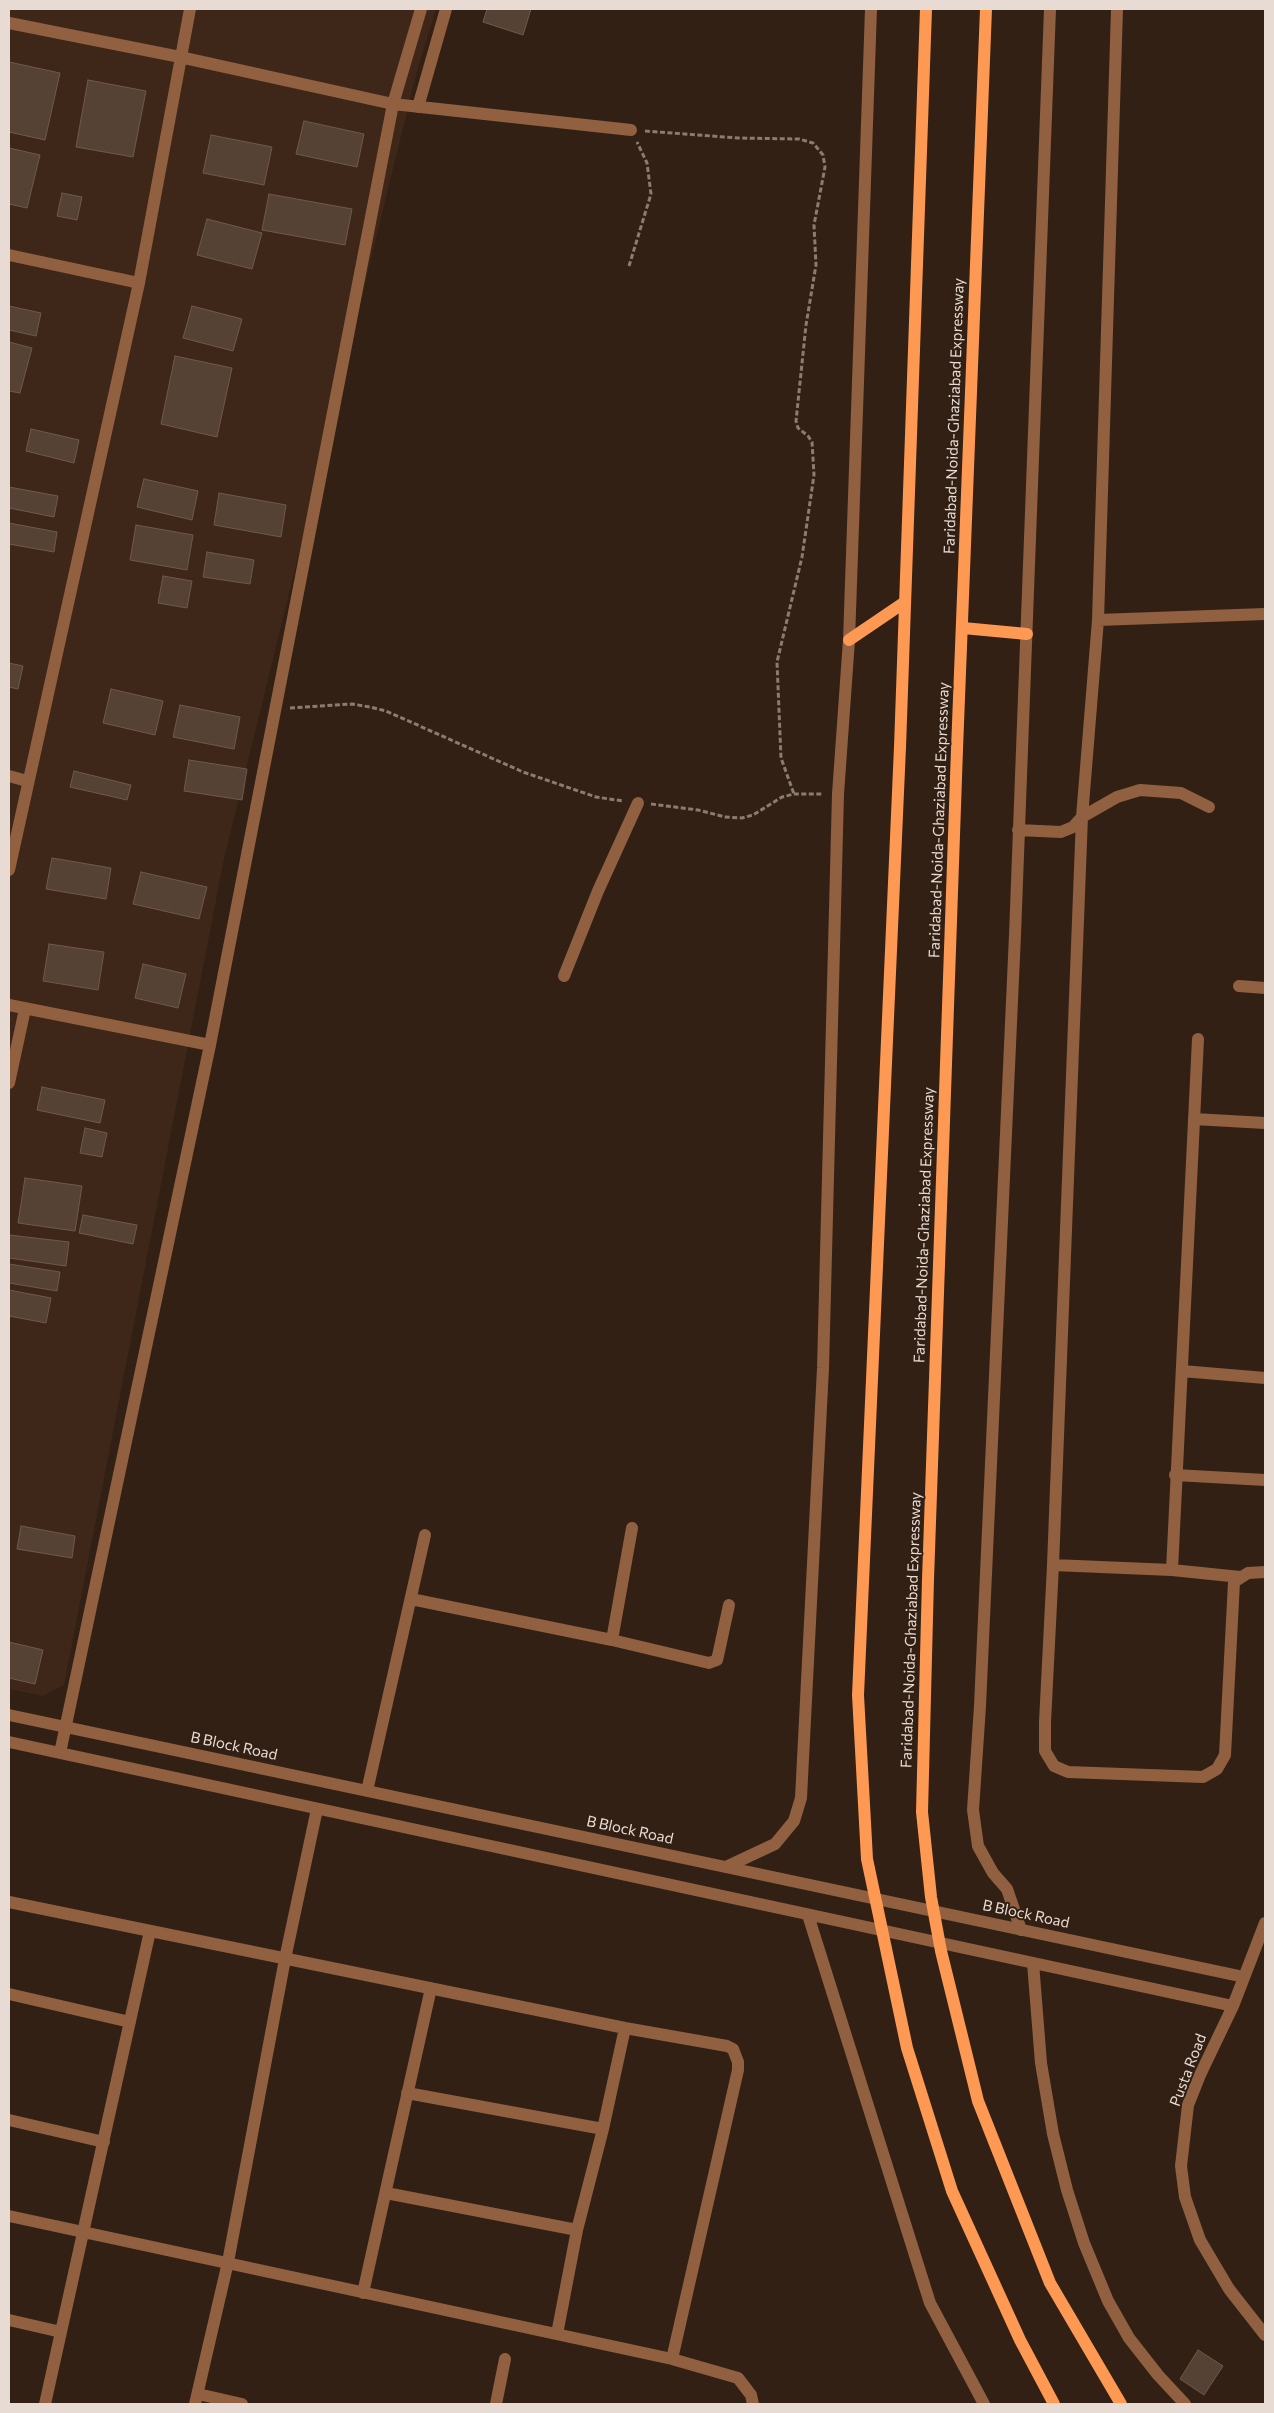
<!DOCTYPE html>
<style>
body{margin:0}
#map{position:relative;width:1274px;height:2413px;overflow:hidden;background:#322014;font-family:Commissioner,sans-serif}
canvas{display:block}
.frame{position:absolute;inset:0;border:10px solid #e7dbd3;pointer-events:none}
</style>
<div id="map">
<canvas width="1274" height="2413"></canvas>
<div class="frame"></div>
</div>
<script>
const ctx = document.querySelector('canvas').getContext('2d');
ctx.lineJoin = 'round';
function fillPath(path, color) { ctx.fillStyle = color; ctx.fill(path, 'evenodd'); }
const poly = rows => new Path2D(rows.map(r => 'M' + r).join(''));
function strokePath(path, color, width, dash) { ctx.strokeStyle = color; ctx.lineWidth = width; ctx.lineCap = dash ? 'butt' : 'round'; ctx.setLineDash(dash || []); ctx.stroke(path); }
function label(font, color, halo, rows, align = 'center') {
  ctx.font = font + ' Commissioner,sans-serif'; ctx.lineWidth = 4; ctx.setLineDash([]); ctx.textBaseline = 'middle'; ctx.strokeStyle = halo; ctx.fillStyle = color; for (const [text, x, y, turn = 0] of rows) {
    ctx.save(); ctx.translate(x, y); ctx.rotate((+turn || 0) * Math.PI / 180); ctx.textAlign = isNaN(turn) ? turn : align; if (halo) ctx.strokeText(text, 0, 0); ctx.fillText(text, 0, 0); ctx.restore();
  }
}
fillPath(poly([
 [9,9,436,9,417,71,224,859,64,1685,43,1696,9,1689]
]), '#3e2718');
const building = poly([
 [487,9,531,9,523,35,483,22,487,9],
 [9,62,60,73,45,140,9,132,9,62],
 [88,80,146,91,133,157,76,147,88,80],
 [304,121,364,134,357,167,296,154,304,121],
 [211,135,272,147,264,185,203,173,211,135],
 [9,148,40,155,27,208,9,204,9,148],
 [62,193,82,197,77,220,57,216,62,193],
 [269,194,352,209,345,245,262,230,269,194],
 [207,219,262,233,252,269,197,255,207,219],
 [9,306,41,313,36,336,9,330,9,306],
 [192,306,242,319,233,351,183,338,192,306],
 [9,342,32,348,20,393,9,391,9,342],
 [175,356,232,368,217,437,161,424,175,356],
 [31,429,79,440,74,463,26,451,31,429],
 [144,479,198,491,192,520,137,507,144,479],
 [9,487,58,496,54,517,9,508,9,487],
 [219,493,286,505,281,537,214,525,219,493],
 [9,523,57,532,54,552,9,544,9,523],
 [136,525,193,535,187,570,130,560,136,525],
 [207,552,254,560,250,584,203,577,207,552],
 [163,576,192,581,187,608,158,603,163,576],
 [9,663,23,666,18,689,9,687,9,663],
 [111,689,163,701,155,735,103,723,111,689],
 [180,705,240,717,234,749,173,737,180,705],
 [189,760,247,769,242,800,184,791,189,760],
 [74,771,131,785,127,800,70,787,74,771],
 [52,858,111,868,106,899,46,889,52,858],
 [141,872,207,887,199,919,133,904,141,872],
 [49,944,104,952,98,990,43,981,49,944],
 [143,964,186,974,178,1008,135,998,143,964],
 [42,1087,105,1100,100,1123,37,1110,42,1087],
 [85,1128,107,1133,102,1157,80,1153,85,1128],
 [25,1178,82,1186,75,1231,18,1223,25,1178],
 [83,1215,137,1225,133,1244,79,1233,83,1215],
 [9,1235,69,1242,66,1266,9,1258,9,1235],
 [9,1264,60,1272,57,1291,9,1283,9,1264],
 [9,1290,51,1298,46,1323,9,1316,9,1290],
 [21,1526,75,1536,72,1558,17,1549,21,1526],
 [9,1642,43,1650,35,1684,9,1678,9,1642],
 [1198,2350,1223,2366,1204,2395,1180,2379,1198,2350]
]);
fillPath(building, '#564235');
strokePath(building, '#6f594c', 1);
strokePath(poly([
 [645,131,738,138,799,139,813,143,823,155,825,167,814,225,816,265,806,325,796,421,798,428,808,436,812,442,814,475,802,557,777,662,781,758,794,794],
 [629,266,651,194,647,163,637,142],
 [290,708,352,704,370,707,386,711,523,772,596,797,623,801],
 [651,804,698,810,725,817,742,818,753,815,782,797,794,794,823,794]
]), '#8b7c72', 3, [5, 2.5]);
strokePath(poly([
 [421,9,393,104,631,130],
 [1117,9,1098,620,1082,817,1053,1565,1045,1722,1045,1751,1054,1766,1068,1772,1203,1777,1217,1769,1225,1755,1234,1582,1248,1573,1265,1572],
 [9,23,180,57,393,104,210,1045,60,1753],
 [418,107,446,9],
 [9,255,139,283],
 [1098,620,1265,614],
 [9,776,27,781],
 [1018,830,1061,832,1073,827,1082,817,1117,797,1140,790,1181,793,1209,807],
 [9,870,139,283,190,9],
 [564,976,598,891,638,803],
 [1239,986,1265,988],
 [9,1005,210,1045],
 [9,1083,25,1009],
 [1194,1119,1265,1123],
 [1182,1371,1265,1378],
 [1175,1475,1265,1480],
 [1053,1565,1172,1570,1240,1577],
 [1172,1570,1198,1039],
 [411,1599,612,1640,709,1663,717,1660,718,1656,729,1605],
 [612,1640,632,1528],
 [9,1715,1244,1977],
 [9,1742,1233,2006],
 [367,1791,425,1535],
 [726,1867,775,1844,794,1821,801,1798,823,1368,838,794,849,640,871,9],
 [9,1902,625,2028,727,2046,733,2049,738,2062,738,2070,672,2359],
 [808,1915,930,2303,984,2404],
 [1265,1923,1233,2006,1200,2075,1188,2105,1181,2166,1185,2197,1200,2240,1229,2289,1265,2335],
 [1021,1930,1007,1889,993,1873,978,1846,973,1810,980,1706,1015,935,1050,9],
 [1033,1963,1041,2063,1053,2134,1067,2190,1084,2243,1108,2301,1129,2338,1158,2375,1185,2404],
 [9,1994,130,2022],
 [407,2093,603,2129],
 [9,2120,104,2142],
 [386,2193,577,2230],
 [9,2216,672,2359,738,2378,751,2395,753,2404],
 [363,2293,431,1988],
 [9,2320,61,2332],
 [557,2334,577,2230,603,2129,625,2028],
 [198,2394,242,2404],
 [45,2404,150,1931],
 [195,2404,228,2262,285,1959,317,1809],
 [496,2404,505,2359]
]), '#906040', 12);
strokePath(poly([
 [963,628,1027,634],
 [849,640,905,602],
 [900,747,926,9],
 [957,749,986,9]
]), '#fd9953', 12);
strokePath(poly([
 [900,747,858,1695,867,1859,907,2048,952,2191,1020,2340,1054,2404],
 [957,749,928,1579,922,1812,931,1897,941,1951,978,2101,1050,2283,1121,2404]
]), '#fd9953', 12);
label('15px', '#e7dbd3', '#322014', [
 ["Faridabad-Noida-Ghaziabad Expressway",954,416,-88],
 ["Faridabad-Noida-Ghaziabad Expressway",939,820,-88],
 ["Faridabad-Noida-Ghaziabad Expressway",924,1225,-88],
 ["Faridabad-Noida-Ghaziabad Expressway",911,1630,-88],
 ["B Block Road",234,1746,12],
 ["B Block Road",630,1830,12],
 ["B Block Road",1026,1914,12],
 ["Pusta Road",1188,2070,-69]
]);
</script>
